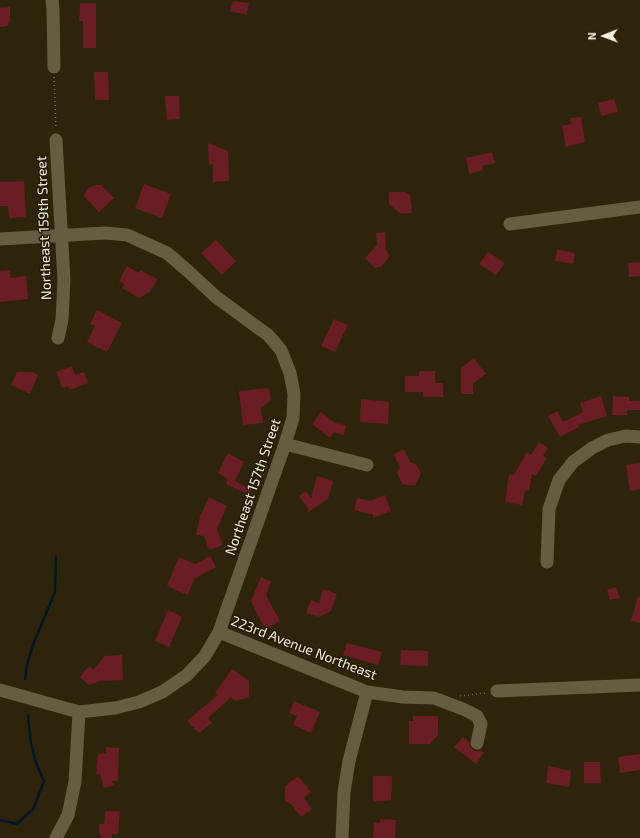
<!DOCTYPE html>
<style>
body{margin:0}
#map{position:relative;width:640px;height:838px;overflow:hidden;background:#2e240b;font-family:"Exo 2",sans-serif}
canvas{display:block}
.north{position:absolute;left:584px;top:16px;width:40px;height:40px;-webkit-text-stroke:3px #241b03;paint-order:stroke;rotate:269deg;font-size:11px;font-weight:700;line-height:16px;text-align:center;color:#f4eedf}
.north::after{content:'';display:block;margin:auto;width:14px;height:18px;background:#f4eedf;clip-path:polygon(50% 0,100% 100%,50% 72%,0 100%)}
</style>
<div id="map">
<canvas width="640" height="838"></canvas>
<div class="north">N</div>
</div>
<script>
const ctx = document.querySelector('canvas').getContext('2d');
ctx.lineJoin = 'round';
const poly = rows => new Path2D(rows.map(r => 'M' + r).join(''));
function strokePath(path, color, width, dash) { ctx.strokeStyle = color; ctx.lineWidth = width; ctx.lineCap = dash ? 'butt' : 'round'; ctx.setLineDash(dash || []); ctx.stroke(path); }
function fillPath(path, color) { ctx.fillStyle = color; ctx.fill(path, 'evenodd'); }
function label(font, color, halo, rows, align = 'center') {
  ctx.font = font + ' "Exo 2",sans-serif'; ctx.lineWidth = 3; ctx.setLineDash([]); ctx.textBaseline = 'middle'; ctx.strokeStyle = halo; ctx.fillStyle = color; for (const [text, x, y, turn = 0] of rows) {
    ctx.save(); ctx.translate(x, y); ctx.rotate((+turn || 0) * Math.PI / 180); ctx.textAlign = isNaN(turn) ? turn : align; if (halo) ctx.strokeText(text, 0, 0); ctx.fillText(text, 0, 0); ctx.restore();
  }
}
strokePath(poly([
 [25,679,27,664,34,642,55,592,56,557],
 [0,820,17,824,33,809,44,781,36,763,31,743,28,716]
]), '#001827', 2.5);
fillPath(poly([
 [233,1,249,3,247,15,230,11],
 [80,3,96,3,96,48,83,48,83,21,79,21],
 [10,7,10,21,7,26,0,27,0,8],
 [94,72,108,72,109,100,95,100],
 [165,96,179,96,180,119,167,120],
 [614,99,618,112,601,116,598,103],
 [581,117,585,142,566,147,562,126,571,124,570,118],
 [208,143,228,151,229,181,213,182,213,164,209,165],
 [492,152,495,163,482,166,483,170,469,174,466,158],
 [24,181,26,217,9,218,8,206,0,206,0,182],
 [144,184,171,194,162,218,135,208],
 [95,185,101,185,114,198,99,212,84,196,88,188],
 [389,192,404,192,410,195,412,213,401,214,389,204],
 [385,232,386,250,390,256,382,266,375,268,365,258,377,245,376,233],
 [216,240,236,261,222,275,201,253],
 [557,249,575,253,573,264,555,261],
 [488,252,505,263,496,275,479,264],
 [640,262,640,276,629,277,628,263],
 [127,266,139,273,140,270,157,279,150,292,139,298,122,288,124,284,119,281],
 [10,270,10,278,26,276,28,299,0,302,0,271],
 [97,310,122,323,107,352,87,342,95,326,90,324],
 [334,319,348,325,335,352,321,346],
 [474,358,486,374,473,384,473,394,461,394,461,368],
 [72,366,75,375,84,372,88,383,70,390,68,386,62,388,56,372],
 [419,371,435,371,435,383,443,383,443,397,423,397,423,392,405,392,405,376,419,376],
 [17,372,32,372,38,375,30,394,11,385],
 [269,388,271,400,261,408,263,423,243,425,239,391],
 [601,396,607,416,578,425,579,427,560,437,548,416,557,411,563,422,583,412,580,403],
 [613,396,629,397,629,401,640,401,640,410,627,410,627,415,612,415],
 [361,399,389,402,388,424,360,422],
 [321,412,335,423,346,425,344,435,334,432,330,438,312,424],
 [539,442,548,448,543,456,547,458,536,476,532,474,529,491,525,490,522,505,505,502,509,474,514,475,527,452,531,455],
 [404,449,410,462,416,464,421,473,415,486,402,484,397,472,400,468,394,454],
 [228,453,244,462,235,481,252,490,249,495,226,484,228,479,218,473],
 [640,463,640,489,630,491,626,465],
 [317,476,333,481,328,499,307,513,308,509,299,496,306,491,311,498],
 [385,495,391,511,373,518,373,515,354,510,357,498,370,501],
 [209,497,227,506,217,529,223,545,209,550,204,536,196,535,200,516],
 [210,556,216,567,194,579,188,595,167,586,179,557,195,564],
 [261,577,271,582,266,595,280,621,265,629,251,601],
 [616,587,620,598,610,600,607,590],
 [323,589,337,594,331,611,319,617,306,613,311,600,319,603],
 [638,596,640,597,640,623,631,621],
 [168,610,182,617,169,647,155,641],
 [347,643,382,652,378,665,343,655],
 [401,650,428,651,428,666,400,665],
 [122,655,123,680,100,681,89,685,80,677,89,666,93,670,105,656],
 [232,669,249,681,249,697,236,701,230,697,227,701,208,718,212,723,199,733,187,721,218,695,215,693],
 [294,701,320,712,311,733,293,725,297,716,289,713],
 [413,716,438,716,438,735,430,744,409,744,409,721,413,721],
 [463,737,469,742,470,746,472,749,476,751,481,750,484,752,476,764,454,747],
 [106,747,119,748,118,781,112,781,114,785,104,788,100,774,96,774,98,753,106,754],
 [640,754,640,770,620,773,618,757],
 [584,762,600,762,601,783,584,783],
 [548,766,571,771,569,787,546,783],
 [298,776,311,792,304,798,312,809,301,817,291,804,285,801,285,786],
 [373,776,392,776,391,800,373,802],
 [105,811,120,811,118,834,112,834,112,838,101,838,101,834,99,834,99,824,104,824],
 [380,819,396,820,395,838,373,838,374,822,380,823]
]), '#6a1d22');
strokePath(poly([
 [54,77,56,129],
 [460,696,486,693]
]), '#776e59', 1.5, [1, 3]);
strokePath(poly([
 [52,0,53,9,54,67],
 [56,140,64,280,62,320,58,338],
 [510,224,640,207],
 [0,239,105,233,127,235,167,253,189,272,216,297,268,335,281,350,290,373,294,394,293,418,285,444,219,632],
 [285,444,367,465],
 [547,562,549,509,559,480,573,462,592,448,608,440,626,436,640,437],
 [0,690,79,712,115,708,139,702,162,692,187,675,205,656,219,632,367,692,403,697,434,698,463,709,477,716,481,724,477,743],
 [497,691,640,685],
 [56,838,68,815,75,782,79,712],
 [342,838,344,792,349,761,367,692]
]), '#665c42', 13);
label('14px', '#f4eedf', '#241b03', [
 ["Northeast 159th Street",44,228,-92],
 ["Northeast 157th Street",253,487,-71],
 ["223rd Avenue Northeast",304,648,21]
]);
</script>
